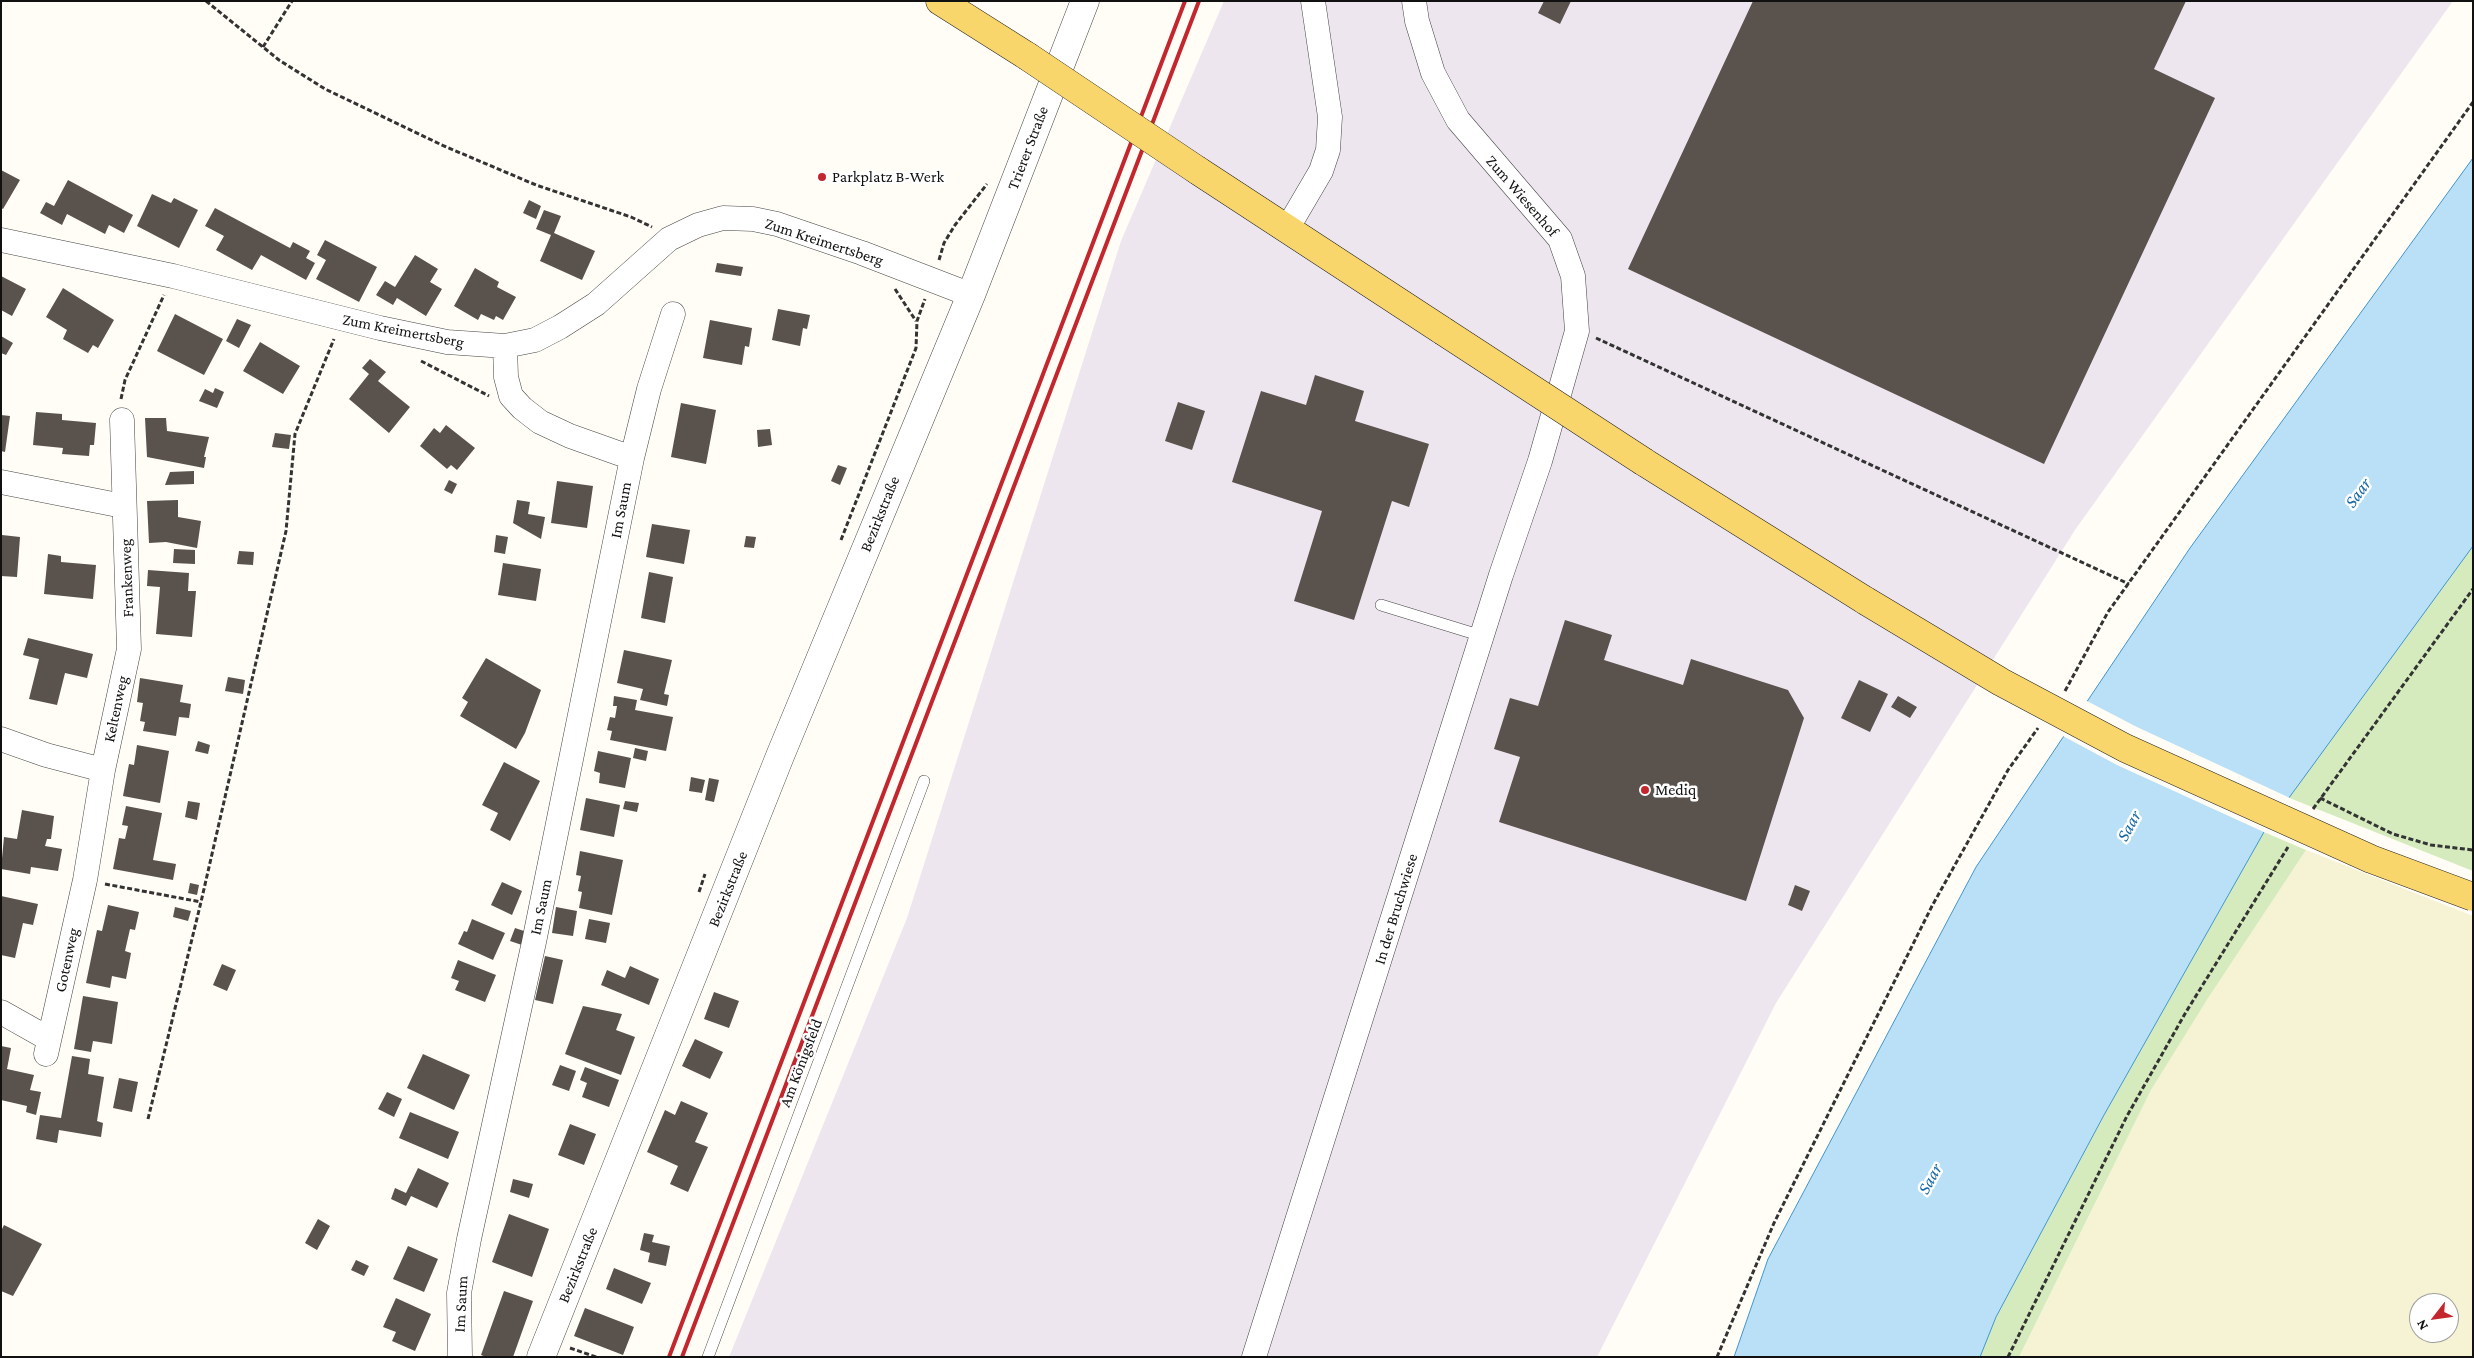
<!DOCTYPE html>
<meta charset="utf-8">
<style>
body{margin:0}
#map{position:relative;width:2474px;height:1358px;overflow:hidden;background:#fffdf5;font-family:"Crimson Pro",serif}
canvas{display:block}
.frame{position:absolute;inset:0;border:2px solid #111;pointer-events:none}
.north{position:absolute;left:2409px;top:1293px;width:50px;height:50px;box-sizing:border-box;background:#fff;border:1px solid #a0a0a0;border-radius:50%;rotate:240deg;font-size:14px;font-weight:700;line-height:20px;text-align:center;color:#111}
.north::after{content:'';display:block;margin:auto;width:18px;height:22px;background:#c4262e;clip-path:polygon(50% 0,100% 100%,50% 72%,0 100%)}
</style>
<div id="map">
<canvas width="2474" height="1358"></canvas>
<div class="frame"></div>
<div class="north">N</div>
</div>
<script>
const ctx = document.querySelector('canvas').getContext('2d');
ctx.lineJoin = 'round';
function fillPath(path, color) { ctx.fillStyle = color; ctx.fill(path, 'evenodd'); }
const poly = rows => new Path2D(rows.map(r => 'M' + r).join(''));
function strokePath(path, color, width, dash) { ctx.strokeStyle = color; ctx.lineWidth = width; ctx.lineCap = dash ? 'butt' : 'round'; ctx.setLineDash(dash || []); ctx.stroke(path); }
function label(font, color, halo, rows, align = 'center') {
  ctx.font = font + ' "Crimson Pro",serif'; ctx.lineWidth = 5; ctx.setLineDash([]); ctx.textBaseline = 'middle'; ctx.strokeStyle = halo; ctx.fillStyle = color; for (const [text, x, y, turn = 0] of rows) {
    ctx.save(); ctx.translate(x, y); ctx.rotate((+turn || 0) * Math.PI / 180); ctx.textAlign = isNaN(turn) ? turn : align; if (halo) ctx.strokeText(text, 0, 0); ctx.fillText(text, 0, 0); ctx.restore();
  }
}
fillPath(poly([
 [1224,1,2453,1,2075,530,1776,1003,1597,1357,729,1357,907,918,1121,241]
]), '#eee6ef');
fillPath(poly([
 [2306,850,2473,916,2473,1357,2019,1357,2151,1090,2207,998],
 [2419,1303,2449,1303,2449,1333,2419,1333]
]), '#f6f3d4');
fillPath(poly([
 [2473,546,2473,871,2287,797],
 [2264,832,2306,850,2208,998,2151,1090,2019,1357,1980,1357,1996,1317,2104,1115]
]), '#d5ebbd');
const water = poly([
 [2473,158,2473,546,2264,832,2104,1115,1996,1317,1980,1357,1734,1357,1768,1259,1976,867,2190,548,2473,158]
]);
fillPath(water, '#b9e0f7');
strokePath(water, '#3f96cf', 1);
fillPath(poly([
 [2085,700,2137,727,2290,798,2266,833,2117,765,2061,735]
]), '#fffdf5');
fillPath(poly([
 [1544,1,1571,1,1560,24,1538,13],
 [1753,1,2186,1,2154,69,2215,98,2044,464,1628,269],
 [1,170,20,180,3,209,1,208],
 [68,180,133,215,124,233,109,225,105,234,67,214,62,225,40,213,46,202,54,206],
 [152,194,171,203,174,198,198,210,179,248,137,226],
 [529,200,541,206,536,219,523,213],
 [215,208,290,248,293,242,310,251,306,258,315,263,306,280,261,255,252,270,216,250,224,236,205,226],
 [544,210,561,216,554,233,595,251,582,280,540,261,551,235,536,229],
 [325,240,377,267,359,302,316,279,326,260,317,255],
 [415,255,438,269,430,282,442,289,426,316,397,298,393,305,376,295,385,281,395,287],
 [717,263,743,267,741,276,715,272],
 [475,268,499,282,497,287,516,297,503,320,496,316,494,320,481,314,478,320,454,306],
 [1,276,26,289,12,316,1,310],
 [63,288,114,320,98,348,93,345,88,353,63,339,67,330,46,317],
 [778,309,810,315,807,329,803,328,800,346,772,340],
 [175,314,223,339,204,375,157,351],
 [237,319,251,325,239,348,226,341],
 [710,320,752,328,749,347,745,346,742,365,703,358],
 [1,336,13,343,6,355,1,353],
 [260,342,300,366,283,394,243,371],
 [370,359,386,372,378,381,410,407,389,433,349,399,369,374,362,368],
 [1315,375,1364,391,1355,421,1429,444,1409,507,1392,501,1354,620,1294,601,1322,511,1232,482,1261,391,1306,405],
 [215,388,224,392,217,408,199,401,205,389,213,393],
 [1178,402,1205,411,1192,450,1165,441],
 [681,403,716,410,706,464,671,457],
 [36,412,62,414,62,420,96,423,94,445,90,445,89,456,62,454,63,448,33,445],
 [1,415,10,416,5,452,1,451],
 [145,418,166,418,167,431,209,437,204,457,206,457,204,468,147,457],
 [446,425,475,448,457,470,451,465,447,469,420,446,434,428,440,433],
 [770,429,772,445,758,447,757,430],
 [275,433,291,435,289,449,272,447],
 [838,465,847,468,840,485,831,481],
 [194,471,194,484,165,485,170,472],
 [449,480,457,484,452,494,444,490],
 [557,481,593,486,587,528,551,523],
 [178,500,178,517,201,521,197,548,166,542,149,543,147,501],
 [517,500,530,502,528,514,545,517,541,539,513,523],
 [652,524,690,530,684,564,646,557],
 [2,535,20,537,17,577,1,576],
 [496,535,508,537,505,554,494,552],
 [746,536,756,537,754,548,744,547],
 [174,549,195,550,195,564,173,563],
 [239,551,254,552,253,565,237,564],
 [48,554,61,556,61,562,96,565,93,599,44,594],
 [503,563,541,569,536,601,498,595],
 [148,570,189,573,188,591,196,591,192,637,156,634,160,587,147,586],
 [649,572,673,577,665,623,641,618],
 [1565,620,1612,635,1604,660,1683,685,1691,659,1788,690,1804,718,1746,901,1499,822,1520,757,1494,749,1510,698,1538,706],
 [28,638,93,654,87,678,65,673,57,705,29,699,39,659,23,655],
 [624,650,672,660,664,694,669,695,667,706,640,700,643,689,617,683],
 [486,658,541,690,525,733,516,749,460,716,468,702,462,698],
 [228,677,245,680,243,694,225,691],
 [140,678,183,685,180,702,191,704,189,718,179,717,176,736,143,731,145,722,140,721,143,703,137,702],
 [1859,680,1888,694,1870,732,1841,718],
 [614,696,637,700,635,710,673,717,666,751,610,740,612,731,607,730,610,717,615,718,617,706,613,706],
 [1898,696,1917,707,1910,718,1891,707],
 [198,741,210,745,208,754,195,751],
 [137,745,169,751,160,803,123,796,129,764,134,765],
 [635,748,648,751,646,761,633,758],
 [598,751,631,758,625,788,599,783,600,773,594,771],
 [504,762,540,781,510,841,490,830,498,813,482,805],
 [691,777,705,780,702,793,689,791],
 [709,778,719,780,714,802,705,800],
 [586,798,620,805,614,837,580,830],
 [188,801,200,803,197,820,185,817],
 [625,801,639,803,637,812,623,809],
 [126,806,162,813,153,860,176,864,173,880,113,869,119,838,125,839,128,826,122,825],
 [22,810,54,816,51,839,47,839,45,846,62,849,58,871,31,867,30,874,1,869,4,837,17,839],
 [580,851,623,860,612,915,579,908,582,892,578,891,581,876,576,875],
 [502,882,522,891,512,915,491,905],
 [190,883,199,885,197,895,188,893],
 [1795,885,1810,891,1802,911,1788,905],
 [1,896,38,904,33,925,23,923,15,958,1,955],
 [108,905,139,912,135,930,130,929,125,951,131,953,126,979,112,976,110,988,86,983,97,930,102,931],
 [175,907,191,911,188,921,173,917],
 [556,907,577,911,573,936,552,933],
 [472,919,505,933,493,960,458,944,464,931,467,932],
 [589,919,610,923,606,943,585,939],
 [515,928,527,932,522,945,510,941],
 [545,956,563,960,553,1004,535,1000],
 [458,960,496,975,485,1002,455,990,459,981,451,978],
 [222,964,236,970,227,991,213,985],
 [630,966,659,979,649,1005,601,985,607,970,625,978],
 [714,992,739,1001,729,1028,704,1019],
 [83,996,118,1002,112,1044,93,1041,91,1052,74,1049],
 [583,1006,622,1014,616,1030,635,1037,621,1075,565,1054],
 [695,1039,723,1052,710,1079,682,1066],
 [1,1046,11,1048,7,1069,34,1075,30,1090,41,1092,36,1115,26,1112,27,1106,1,1100],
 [423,1054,470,1075,454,1110,407,1088],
 [72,1056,90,1059,88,1074,104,1077,97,1121,103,1123,101,1137,59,1130,57,1143,36,1139,40,1115,61,1118],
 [560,1065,576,1071,569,1091,552,1085],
 [585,1067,619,1080,609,1107,582,1097,587,1083,580,1080],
 [119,1078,138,1082,132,1112,113,1108],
 [387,1092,402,1099,394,1117,378,1109],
 [681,1101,708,1113,695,1142,708,1147,688,1192,670,1184,678,1166,647,1152,665,1110,675,1115],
 [410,1112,459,1132,448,1159,399,1138],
 [570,1124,596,1134,584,1165,558,1155],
 [418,1168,449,1183,437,1208,411,1196,406,1206,391,1199,395,1188,406,1193],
 [513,1179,533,1184,529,1198,510,1192],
 [509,1214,549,1229,532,1277,492,1262],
 [318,1219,330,1226,317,1250,305,1243],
 [4,1225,42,1244,13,1296,1,1291,1,1231],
 [644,1233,654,1235,652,1242,670,1246,666,1266,648,1262,650,1253,640,1250],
 [408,1246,438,1259,424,1292,393,1279],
 [356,1260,369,1266,364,1276,351,1270],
 [614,1268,651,1283,642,1304,606,1289],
 [504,1291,533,1301,513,1357,486,1357,481,1355],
 [396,1298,431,1314,415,1351,392,1341,396,1332,383,1327],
 [585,1308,634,1327,623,1355,574,1336]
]), '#5a524d');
const service = poly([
 [1381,605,1482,636],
 [708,1357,924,781]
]);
const minor = poly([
 [1287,229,1321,171,1328,150,1330,117,1313,1],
 [1,240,173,276,380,328,447,342,505,346,535,340,560,327,596,304,669,239,698,225,723,218,753,219,777,224,862,253,971,295],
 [505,346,506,377,511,396,522,408,540,422,570,436,632,458],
 [1,482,123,506],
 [1,739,46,755,103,770],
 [1,1012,49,1039],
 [46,1054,85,880,103,770,129,649,122,420],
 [460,1357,459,1293,469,1239,534,942,632,458,649,389,673,314],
 [1254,1357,1501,575,1540,461,1577,331,1573,276,1560,239,1458,120,1433,73,1417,21,1414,1]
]);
const tertiary = poly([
 [541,1357,780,756,971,295,1085,1]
]);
const primary = poly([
 [940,1,1027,56],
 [1197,170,1443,331],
 [1644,462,1866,601]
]);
strokePath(service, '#444', 12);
strokePath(minor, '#444', 25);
strokePath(tertiary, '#444', 29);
strokePath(primary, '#222', 29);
strokePath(poly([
 [206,1,279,60,325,89,444,146,536,185,631,217,652,227],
 [263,47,292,1],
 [939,260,944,243,955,225,987,184],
 [895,289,916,321],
 [1596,338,2129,584],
 [421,361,489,396],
 [121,399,125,380,164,295],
 [841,540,916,348,917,321,925,299],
 [2065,691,2108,612,2473,102],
 [2320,798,2393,834,2431,845,2473,850],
 [2313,809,2473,589],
 [105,884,201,902],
 [699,892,705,874],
 [148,1119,201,902,286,531,295,434,334,339],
 [570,1348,596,1357],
 [1717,1357,1774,1223,1932,906,2008,770,2038,728],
 [2008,1357,2127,1116,2186,1012,2288,847]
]), '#333', 3, [5, 2.5]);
strokePath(service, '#fff', 11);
strokePath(minor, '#fff', 24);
strokePath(tertiary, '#fff', 28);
strokePath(primary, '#f9d66b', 28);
strokePath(poly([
 [669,1357,1185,1],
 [682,1357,1199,1]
]), '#c4262e', 4);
const primaryBridge = poly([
 [1027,56,1197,170],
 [1443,331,1644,462],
 [1866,601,2001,682,2125,748,2371,859,2473,897]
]);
strokePath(primaryBridge, '#222', 29, []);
strokePath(primaryBridge, '#f9d66b', 28);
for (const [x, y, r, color] of [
 [822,177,5,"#c4262e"],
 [1645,790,5,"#c4262e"]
]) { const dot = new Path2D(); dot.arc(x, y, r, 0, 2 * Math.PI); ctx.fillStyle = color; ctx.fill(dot); strokePath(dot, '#fff', 2); }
label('16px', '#111', '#fff', [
 ["Trierer Straße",1028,148,-69],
 ["Zum Wiesenhof",1522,196,49],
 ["Zum Kreimertsberg",824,242,18],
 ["Zum Kreimertsberg",403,331,11],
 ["Im Saum",621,510,-79],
 ["Bezirkstraße",880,514,-68],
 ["Frankenweg",127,578,-92],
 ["Keltenweg",116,709,-78],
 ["Bezirkstraße",728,889,-68],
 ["Im Saum",541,907,-78],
 ["In der Bruchwiese",1396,909,-73],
 ["Gotenweg",67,960,-78],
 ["Am Königsfeld",801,1063,-69],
 ["Bezirkstraße",578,1265,-68],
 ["Im Saum",461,1304,-87]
]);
label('16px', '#111', '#fff', [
 ["Parkplatz B-Werk",832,177],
 ["Mediq",1655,790]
], 'left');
label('italic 18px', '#1768a6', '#fff', [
 ["Saar",2358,493,-54],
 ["Saar",2129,826,-61],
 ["Saar",1930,1179,-61]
]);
</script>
